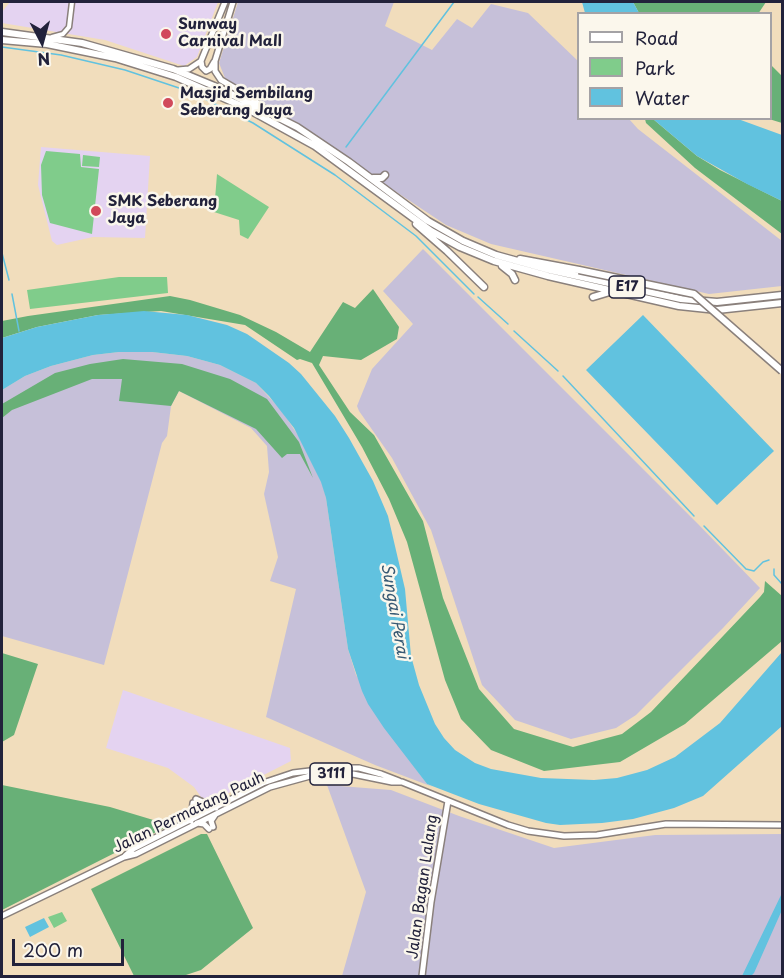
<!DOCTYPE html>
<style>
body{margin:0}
#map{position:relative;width:784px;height:978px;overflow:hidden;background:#f1ddbc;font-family:"Playpen Sans",sans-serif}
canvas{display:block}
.frame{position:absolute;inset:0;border:3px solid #22223b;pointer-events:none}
.legend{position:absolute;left:577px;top:12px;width:195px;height:108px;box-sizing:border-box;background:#fbf7ec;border:2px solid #a4a2a5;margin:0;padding:8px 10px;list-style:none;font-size:18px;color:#22223b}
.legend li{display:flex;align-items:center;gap:12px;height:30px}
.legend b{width:30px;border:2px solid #a4a2a5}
.north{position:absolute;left:12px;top:12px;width:60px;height:60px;-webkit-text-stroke:4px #fbf7ec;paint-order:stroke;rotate:174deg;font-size:16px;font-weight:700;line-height:24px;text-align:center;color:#22223b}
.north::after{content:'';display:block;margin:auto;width:21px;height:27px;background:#22223b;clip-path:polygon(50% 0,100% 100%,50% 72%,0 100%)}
.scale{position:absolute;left:12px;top:939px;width:112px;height:27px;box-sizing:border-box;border:3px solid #22223b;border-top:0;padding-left:8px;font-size:18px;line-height:21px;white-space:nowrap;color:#22223b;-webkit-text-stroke:4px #fbf7ec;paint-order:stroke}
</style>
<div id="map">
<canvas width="784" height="978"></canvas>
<div class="frame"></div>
<ul class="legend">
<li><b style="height:8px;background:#fff"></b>Road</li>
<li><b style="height:16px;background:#80cc8b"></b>Park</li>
<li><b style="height:16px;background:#61c2df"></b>Water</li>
</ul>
<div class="north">N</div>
<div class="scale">200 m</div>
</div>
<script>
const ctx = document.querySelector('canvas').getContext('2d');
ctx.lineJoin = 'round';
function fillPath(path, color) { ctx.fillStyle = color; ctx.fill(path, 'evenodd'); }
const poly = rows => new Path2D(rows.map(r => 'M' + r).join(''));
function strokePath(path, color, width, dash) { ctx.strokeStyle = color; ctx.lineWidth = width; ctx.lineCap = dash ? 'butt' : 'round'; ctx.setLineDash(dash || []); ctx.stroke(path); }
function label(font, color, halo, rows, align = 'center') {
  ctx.font = font + ' "Playpen Sans",sans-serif'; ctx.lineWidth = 5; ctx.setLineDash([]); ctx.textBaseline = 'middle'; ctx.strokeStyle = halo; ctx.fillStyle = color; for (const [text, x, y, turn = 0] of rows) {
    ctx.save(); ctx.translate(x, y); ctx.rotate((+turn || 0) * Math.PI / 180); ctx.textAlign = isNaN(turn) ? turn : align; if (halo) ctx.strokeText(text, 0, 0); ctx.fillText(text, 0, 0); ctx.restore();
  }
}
fillPath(poly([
 [10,2,218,2,197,57,184,66,105,40,2,23,2,12],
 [41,147,150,156,145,238,93,237,57,245,52,241,38,185],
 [123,690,290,748,291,761,213,801,201,797,194,787,168,768,106,748]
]), '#e4d3f1');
fillPath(poly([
 [238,2,394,2,385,26,432,50,457,19,472,28,491,4,528,13,578,61,578,118,629,119,638,129,782,241,782,286,709,294,491,244,446,225,225,78,219,63],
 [423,249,699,525,760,588,723,628,636,715,616,728,571,739,515,720,482,685,431,530,392,458,359,411,357,406,372,369,413,324,383,291],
 [119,352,152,352,187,356,220,365,256,383,282,411,303,443,322,482,326,498,348,649,356,675,416,769,427,784,433,787,375,765,266,717,296,589,270,581,278,557,264,494,269,472,267,446,251,428,179,391,171,406,167,436,162,443,104,665,2,636,2,390,25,376,51,366,93,355],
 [327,785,391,790,459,816,554,848,655,835,782,834,782,976,342,976,366,892]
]), '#c6c0d9');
fillPath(poly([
 [46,151,80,154,81,167,99,169,92,234,50,223,42,195,41,165],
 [83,155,100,157,99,167,82,166],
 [217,174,269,207,248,239,240,235,239,220,214,212],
 [119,277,167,277,168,293,30,309,27,290],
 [62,912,67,921,54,928,48,917]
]), '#80cc8b');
fillPath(poly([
 [633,2,766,2,758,14,639,13],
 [771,65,782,76,782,123,769,119],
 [645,119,653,119,697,156,720,170,782,201,782,234,695,168,646,123],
 [373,289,399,327,397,339,361,360,323,356,319,365,350,412,374,435,423,521,443,598,479,689,514,729,573,747,622,734,651,712,760,597,764,592,765,581,782,596,782,641,685,724,620,762,544,771,491,750,461,719,445,680,407,542,389,499,362,447,312,363,300,359,297,360,245,325,161,311,98,315,37,327,2,338,2,321,28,316,170,296,190,300,240,315,276,332,310,352,343,302,355,308],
 [123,359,182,364,230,379,267,399,299,442,313,478,300,454,287,454,282,458,256,429,179,391,171,406,119,401,122,379,92,379,12,410,2,418,2,404,55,373,90,364],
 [2,653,38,664,14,735,2,742],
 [2,785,110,807,170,825,2,910],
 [201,834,207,834,253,928,201,970,183,976,134,976,91,889]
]), '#68b077');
fillPath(poly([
 [582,2,633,2,639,13,585,13],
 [653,119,738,119,782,135,782,201,747,184,697,156],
 [144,311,187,315,227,325,247,334,289,363,301,374,335,416,349,438,373,481,388,516,405,589,411,656,419,685,435,724,444,738,455,750,475,763,491,769,541,778,594,780,617,778,647,770,675,757,720,723,782,652,782,726,703,796,674,808,633,819,602,823,560,825,546,823,479,804,427,784,384,728,368,704,362,691,348,649,326,498,321,482,294,428,269,396,256,383,220,365,187,356,152,352,119,352,93,355,51,366,25,376,2,390,2,338,37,327,98,315],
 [643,315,774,451,717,505,586,370],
 [782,893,782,910,754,973,751,976,742,976],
 [44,918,49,927,30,937,25,927]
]), '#61c2df');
strokePath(poly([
 [2,47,61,55,125,70,188,91],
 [203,98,253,123,335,175,416,236,474,294],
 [346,147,454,2],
 [2,253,9,280],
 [12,294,19,331],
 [478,297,508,324],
 [514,331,558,371],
 [563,376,694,516],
 [704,526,746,569,754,571,763,562,769,560],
 [774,569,774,575,782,584]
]), '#61c2df', 1.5);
const minor = poly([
 [52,37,63,34,69,27,72,2]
]);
const major = poly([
 [233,2,215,61,215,71,221,80,250,97,265,109],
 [201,61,202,67,206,71,210,69,214,62],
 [178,70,189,69,201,61,225,2],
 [196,799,216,808],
 [191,821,193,803],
 [197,823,204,824,209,829],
 [213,827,211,821,215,815],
 [125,856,133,849,263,783,293,773,335,768,359,768,381,774,399,781],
 [2,916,124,857,136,854,270,787,310,776,353,774,392,782,402,782,508,825,528,831,564,836,597,835,666,824,782,825],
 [422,976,431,902,448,801]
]);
const highway = poly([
 [2,32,82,43,173,69,219,88,297,127,349,162,428,221,463,241,496,255,550,270,681,299,717,302,782,295],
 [2,40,47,44,115,58,176,77,246,108,315,146,431,231,460,247,494,261,548,276,679,306,717,310,782,303],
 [373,178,382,178,385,175],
 [416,224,447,251,484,287],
 [520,259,579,270],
 [502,266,512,274,515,280],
 [593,297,613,291]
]);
strokePath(minor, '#8a807c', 7);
strokePath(major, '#8a807c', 8);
strokePath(highway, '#8a807c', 9);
strokePath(minor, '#fff', 4);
strokePath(major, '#fff', 5);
strokePath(highway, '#fff', 6);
const highwayBridge = poly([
 [579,270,694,294,782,371]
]);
strokePath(highwayBridge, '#8a807c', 9, []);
strokePath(highwayBridge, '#fff', 6);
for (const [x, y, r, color] of [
 [166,34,6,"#d1495b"],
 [168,103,6,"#d1495b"],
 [96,211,6,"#d1495b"]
]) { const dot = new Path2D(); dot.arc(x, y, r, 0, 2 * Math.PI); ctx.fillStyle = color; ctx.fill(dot); strokePath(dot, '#fbf7ec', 2); }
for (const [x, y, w] of [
 [627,287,36],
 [331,774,42]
]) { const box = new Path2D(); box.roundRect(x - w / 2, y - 11, w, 22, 4.5); ctx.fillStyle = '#fbf7ec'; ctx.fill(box); strokePath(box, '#22223b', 1.5); }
label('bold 14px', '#22223b', null, [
 ["E17",627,287],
 ["3111",331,774]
]);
label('bold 15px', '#22223b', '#fbf7ec', [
 ["Sunway",178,25],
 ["Carnival Mall",178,42],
 ["Masjid Sembilang",180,94],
 ["Seberang Jaya",180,111],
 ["SMK Seberang",108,202],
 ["Jaya",108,219]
], 'left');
label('15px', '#22223b', '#fbf7ec', [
 ["Jalan Permatang Pauh",189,813,-26],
 ["Jalan Bagan Lalang",423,887,-82]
]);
label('italic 16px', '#385a74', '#fbf7ec', [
 ["Sungai Perai",394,611,80]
]);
</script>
